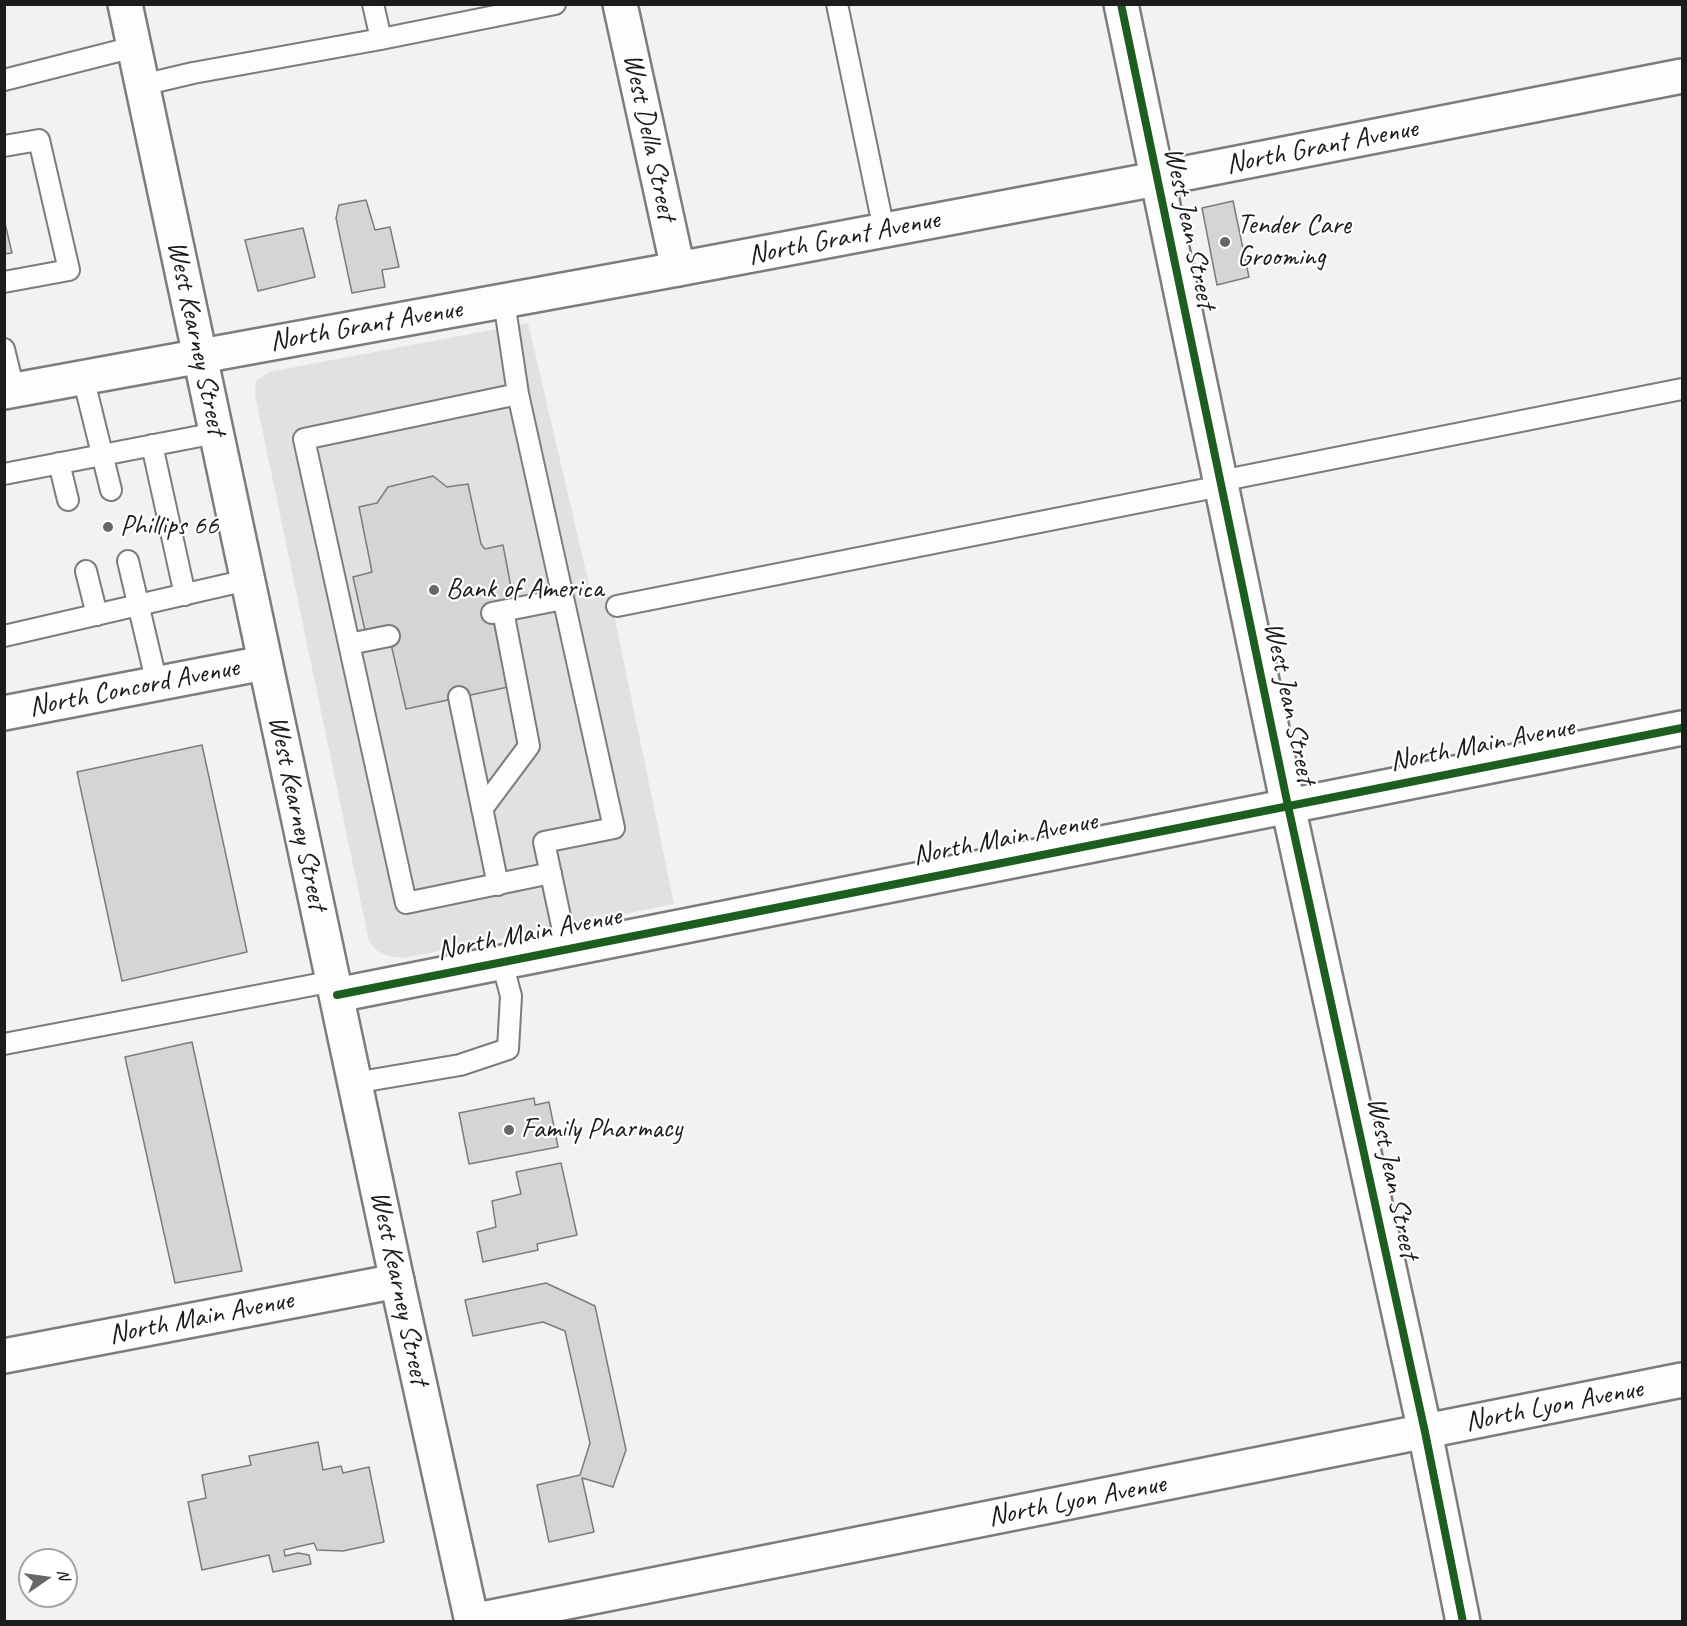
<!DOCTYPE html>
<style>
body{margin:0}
#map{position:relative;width:1687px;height:1626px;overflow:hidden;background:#f2f2f2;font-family:Caveat,sans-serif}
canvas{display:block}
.frame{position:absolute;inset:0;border:6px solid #1c1c1c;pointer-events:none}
.north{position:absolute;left:18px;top:1548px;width:60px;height:60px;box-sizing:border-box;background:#fff;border:2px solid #a4a4a4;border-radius:50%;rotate:77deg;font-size:16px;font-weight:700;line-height:24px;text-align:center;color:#1c1c1c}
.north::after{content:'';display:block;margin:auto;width:21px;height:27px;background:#676767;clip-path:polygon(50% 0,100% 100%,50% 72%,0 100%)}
</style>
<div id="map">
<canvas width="1687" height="1626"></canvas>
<div class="frame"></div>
<div class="north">N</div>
</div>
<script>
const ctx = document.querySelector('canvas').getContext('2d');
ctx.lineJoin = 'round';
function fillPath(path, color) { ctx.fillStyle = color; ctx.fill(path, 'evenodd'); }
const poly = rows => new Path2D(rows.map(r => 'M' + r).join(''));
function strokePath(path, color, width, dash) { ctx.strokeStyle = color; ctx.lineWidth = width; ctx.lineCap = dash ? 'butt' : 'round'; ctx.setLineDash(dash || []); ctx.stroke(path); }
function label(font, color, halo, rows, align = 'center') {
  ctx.font = font + ' Caveat,sans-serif'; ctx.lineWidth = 4.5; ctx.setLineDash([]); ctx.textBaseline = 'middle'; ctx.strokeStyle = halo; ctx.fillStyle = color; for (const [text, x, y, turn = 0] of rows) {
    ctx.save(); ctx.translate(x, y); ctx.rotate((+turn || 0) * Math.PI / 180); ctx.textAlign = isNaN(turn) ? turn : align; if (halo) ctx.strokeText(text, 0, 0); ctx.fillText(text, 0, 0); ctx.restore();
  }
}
fillPath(poly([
 [528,323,592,597,610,595,674,904,404,958,389,956,377,951,369,941,255,395,256,381,269,372]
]), '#e1e1e1');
const building = poly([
 [366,200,375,230,390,227,399,267,382,270,385,287,352,293,336,218,339,205,366,200],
 [1233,201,1249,277,1217,285,1202,208,1233,201],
 [4,219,12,253,4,254,4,219],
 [303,228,315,277,258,291,245,240,303,228],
 [433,476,447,487,468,484,481,544,485,549,503,545,514,603,492,614,508,687,406,709,388,631,366,635,353,577,372,572,359,507,377,503,388,487,433,476],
 [202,745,247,952,122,981,77,772,202,745],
 [192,1042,242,1271,175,1283,125,1057,192,1042],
 [534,1098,535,1105,549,1102,558,1147,469,1164,459,1113,534,1098],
 [561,1163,577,1235,537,1244,538,1250,483,1262,477,1232,496,1227,492,1201,521,1194,516,1172,561,1163],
 [546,1283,595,1306,626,1450,613,1487,582,1478,594,1532,549,1542,537,1485,580,1475,590,1443,565,1331,543,1322,473,1336,465,1300,546,1283],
 [318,1442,323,1470,341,1466,343,1473,369,1467,384,1542,343,1551,317,1550,314,1543,284,1550,285,1556,298,1553,309,1555,311,1564,273,1572,269,1555,202,1570,188,1502,206,1498,202,1475,251,1465,249,1456,318,1442]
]);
fillPath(building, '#d5d5d5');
strokePath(building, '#7c7c7c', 1.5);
const lane = poly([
 [373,4,381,39],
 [837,4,884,230],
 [4,80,134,47],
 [142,85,193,73,381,39,555,4],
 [4,146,39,140,69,270,4,282],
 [504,301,518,394,614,828,544,842,567,949],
 [4,349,14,390],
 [83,377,111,490],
 [518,394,304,439,406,903,551,873],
 [152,445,185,595],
 [59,463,68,500],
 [4,474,216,433],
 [1220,481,1682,389],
 [128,561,157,684],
 [86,571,97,615],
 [617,606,1221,486],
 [492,613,563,599],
 [4,636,247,580],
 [349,644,389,636],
 [459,697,498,885],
 [482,809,529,746,503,611],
 [4,1044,334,981],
 [354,1083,460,1065,508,1049,511,996,502,962]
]);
const street = poly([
 [620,4,678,269],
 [1121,4,1288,806,1425,1432,1463,1622],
 [4,713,264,663],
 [337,995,1682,728],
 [4,1356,397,1281],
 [472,1621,1682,1380]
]);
const secondary = poly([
 [4,392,678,269,1156,179,1682,76]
]);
const primary = poly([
 [125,4,397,1281,472,1622]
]);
strokePath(lane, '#7c7c7c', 24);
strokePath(street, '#7c7c7c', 38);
strokePath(secondary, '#7c7c7c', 38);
strokePath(primary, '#7c7c7c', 38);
strokePath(lane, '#fdfdfd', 20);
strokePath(street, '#fdfdfd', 33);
strokePath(secondary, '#fdfdfd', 33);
strokePath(primary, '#fdfdfd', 33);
strokePath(poly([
 [1121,4,1288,806,1425,1432,1463,1622],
 [337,995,1682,728]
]), '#1b5e20', 8);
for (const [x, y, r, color] of [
 [1225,242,6,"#676767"],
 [108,527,6,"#676767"],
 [434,590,6,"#676767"],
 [509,1130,6,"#676767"]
]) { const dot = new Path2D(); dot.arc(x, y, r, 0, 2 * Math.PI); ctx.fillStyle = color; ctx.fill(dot); strokePath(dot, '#fff', 2); }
label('28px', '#1c1c1c', '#fff', [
 ["West Della Street",649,137,78],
 ["North Grant Avenue",1322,147,-11],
 ["West Jean Street",1189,228,78],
 ["North Grant Avenue",844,238,-11],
 ["North Grant Avenue",366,326,-10],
 ["West Kearney Street",196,338,78],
 ["North Concord Avenue",134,688,-11],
 ["West Jean Street",1289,703,78],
 ["North Main Avenue",1482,745,-11],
 ["West Kearney Street",297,813,78],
 ["North Main Avenue",1005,839,-11],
 ["North Main Avenue",529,934,-11],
 ["West Jean Street",1392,1178,78],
 ["West Kearney Street",399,1288,78],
 ["North Main Avenue",201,1318,-11],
 ["North Lyon Avenue",1554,1406,-11],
 ["North Lyon Avenue",1077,1501,-11]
]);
label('28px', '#1c1c1c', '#fff', [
 ["Tender Care",1237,226],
 ["Grooming",1237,258],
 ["Phillips 66",120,527],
 ["Bank of America",446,590],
 ["Family Pharmacy",521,1130]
], 'left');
</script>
